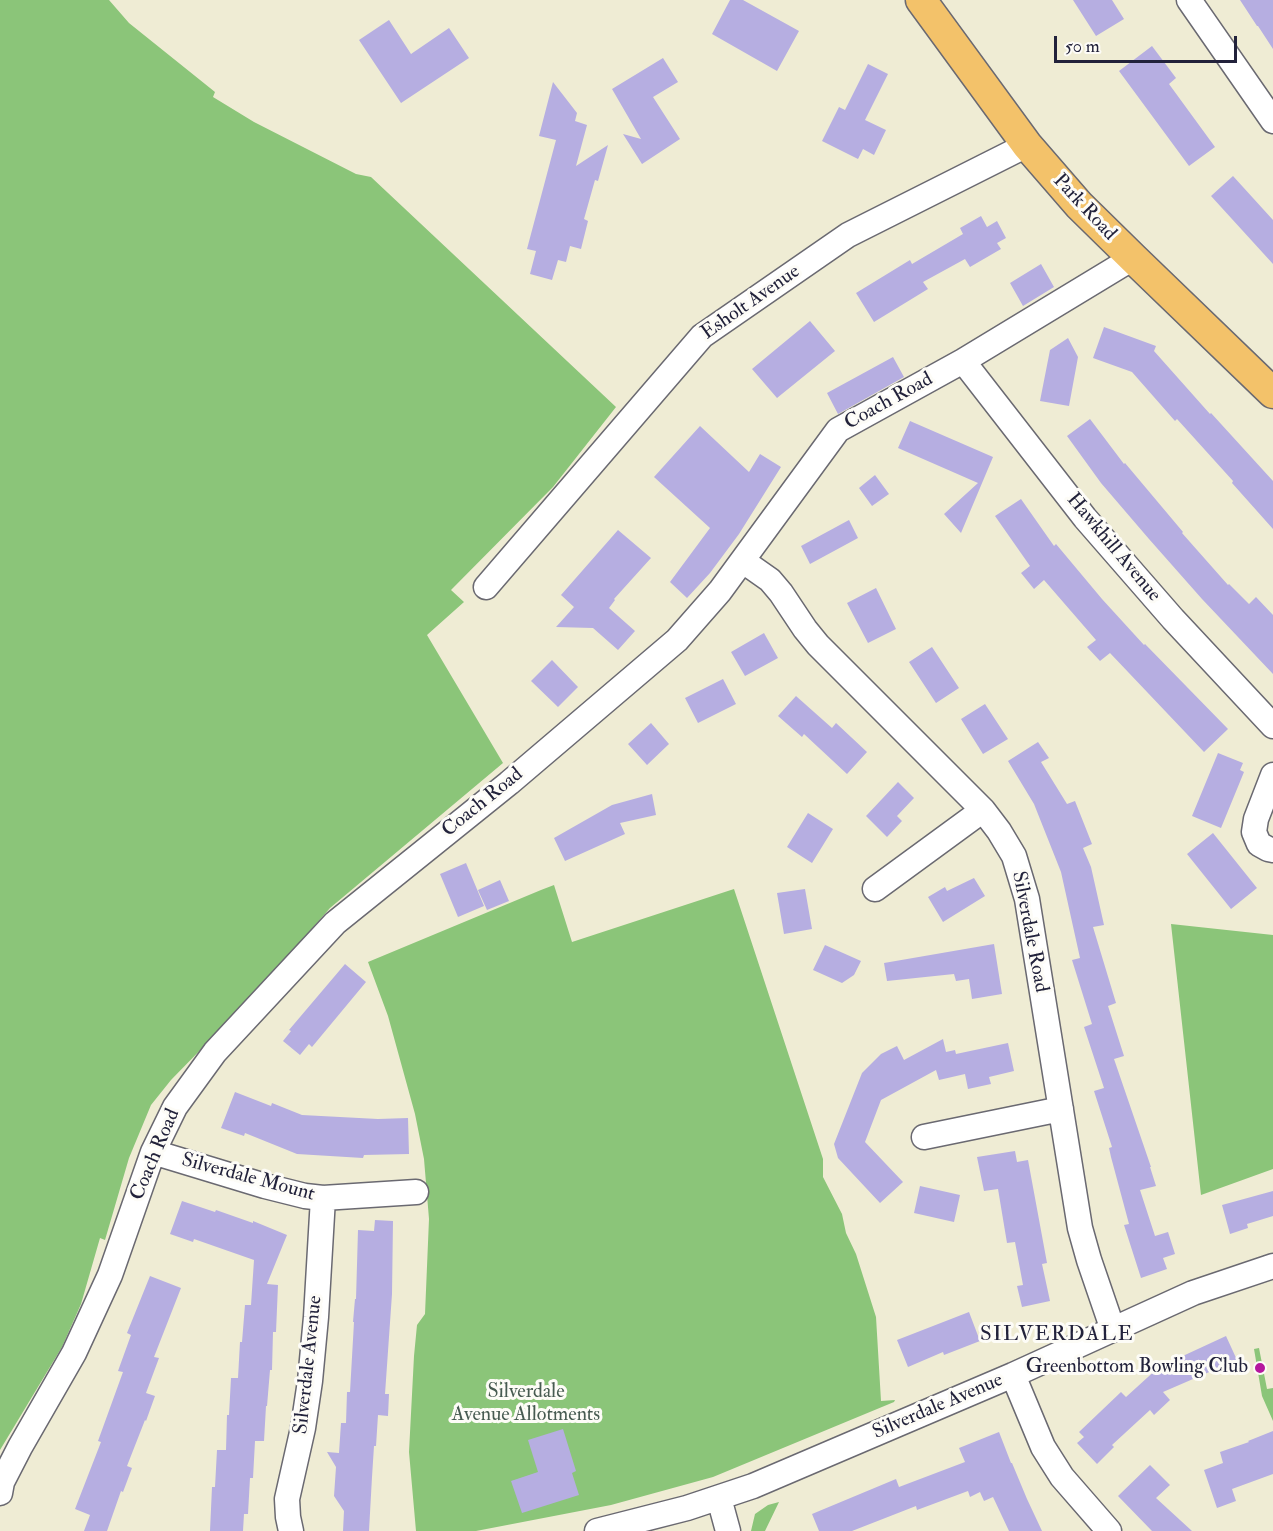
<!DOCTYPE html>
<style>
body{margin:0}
#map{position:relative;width:1273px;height:1531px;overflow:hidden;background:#efecd4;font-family:"IM FELL Double Pica",serif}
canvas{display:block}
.scale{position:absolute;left:1054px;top:36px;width:183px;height:27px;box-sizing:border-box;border:3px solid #22223b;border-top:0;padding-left:8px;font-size:18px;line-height:21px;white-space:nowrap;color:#22223b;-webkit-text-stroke:4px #fdfcf7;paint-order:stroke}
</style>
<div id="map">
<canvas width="1273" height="1531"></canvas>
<div class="scale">50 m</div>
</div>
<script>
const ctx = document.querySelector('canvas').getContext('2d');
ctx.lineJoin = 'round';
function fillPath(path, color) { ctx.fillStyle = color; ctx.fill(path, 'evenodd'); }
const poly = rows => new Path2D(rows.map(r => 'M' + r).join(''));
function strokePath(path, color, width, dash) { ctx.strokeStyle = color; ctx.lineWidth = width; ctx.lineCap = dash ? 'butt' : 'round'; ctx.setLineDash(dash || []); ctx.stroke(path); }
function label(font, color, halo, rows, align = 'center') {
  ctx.font = font + ' "IM FELL Double Pica",serif'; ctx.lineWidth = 6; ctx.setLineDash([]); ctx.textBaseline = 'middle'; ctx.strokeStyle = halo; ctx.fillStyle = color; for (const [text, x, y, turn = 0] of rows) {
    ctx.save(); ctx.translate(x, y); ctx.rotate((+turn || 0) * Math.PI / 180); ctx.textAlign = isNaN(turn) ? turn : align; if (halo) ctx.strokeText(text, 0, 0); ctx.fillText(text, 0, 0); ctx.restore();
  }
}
fillPath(poly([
 [0,0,109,0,129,23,215,92,213,97,254,122,356,174,371,177,616,407,553,487,451,590,464,602,427,635,503,763,330,908,252,997,171,1080,151,1105,129,1158,105,1240,100,1238,81,1304,62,1347,0,1450],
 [554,885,572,942,734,889,823,1159,823,1177,842,1214,846,1233,856,1254,876,1317,881,1401,895,1400,894,1402,713,1477,611,1505,476,1531,416,1531,409,1452,414,1356,417,1325,425,1314,429,1219,424,1159,415,1114,388,1016,368,962,541,890],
 [1171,924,1273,935,1273,1169,1201,1195],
 [1259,1348,1267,1389,1273,1388,1273,1421,1262,1396,1254,1349],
 [779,1502,765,1531,751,1531,755,1514,768,1505]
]), '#8bc579');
fillPath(poly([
 [730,0,743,0,799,31,777,71,712,34],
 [1073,0,1112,0,1124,19,1096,36],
 [1240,0,1273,0,1273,49,1258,26,1257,26],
 [389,20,411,54,449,28,469,58,401,103,359,40],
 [1152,46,1176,78,1169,84,1215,147,1189,166,1119,71],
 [663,58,678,82,653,97,680,139,642,164,623,134,641,139,612,89],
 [868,64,888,74,865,120,886,130,874,155,863,149,858,159,822,141,839,107,845,110],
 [553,82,577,113,575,121,587,125,576,166,608,145,598,181,595,180,584,219,588,221,581,249,570,246,566,262,558,260,552,280,530,274,536,251,527,249,556,140,539,136],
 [1233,176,1273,220,1273,264,1211,196],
 [981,216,987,227,997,221,1006,238,997,243,1001,249,970,267,965,259,923,282,928,289,874,322,856,293,910,260,912,264,963,234,960,228],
 [1041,264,1054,287,1023,306,1010,283],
 [810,321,835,351,777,398,752,369],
 [1104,327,1156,346,1154,351,1210,414,1211,413,1273,481,1273,529,1232,483,1233,481,1177,419,1175,421,1132,372,1093,358],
 [1068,338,1078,357,1069,406,1040,401,1050,350],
 [893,357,904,377,838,414,827,393],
 [1090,419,1124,464,1125,463,1183,532,1182,533,1228,585,1229,584,1249,604,1256,597,1273,615,1273,674,1202,599,1149,539,1101,483,1067,436],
 [910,421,993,457,961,533,944,514,978,483,898,448],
 [700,426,749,472,760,454,781,467,739,534,710,573,687,598,670,582,710,528,654,477],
 [875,475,889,494,872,506,859,488],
 [1021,499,1054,546,1056,544,1102,599,1144,645,1145,644,1228,729,1204,752,1110,653,1100,661,1087,647,1096,640,1044,580,1034,589,1021,573,1030,566,995,516],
 [849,520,858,538,810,564,801,546],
 [618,530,651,558,614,599,615,600,609,608,635,631,618,650,593,628,556,627,574,607,561,595],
 [876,588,896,629,868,643,847,603],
 [764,633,778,658,745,676,731,652],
 [932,647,959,688,936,703,909,662],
 [552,660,578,687,558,707,531,681],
 [723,679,736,704,698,723,685,698],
 [796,696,832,728,836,723,867,752,847,774,804,734,802,737,778,716],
 [985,704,1008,739,983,754,961,719],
 [651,723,669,744,647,765,628,744],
 [1038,742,1049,758,1041,762,1067,804,1075,801,1092,844,1083,848,1091,867,1104,925,1093,927,1116,1003,1108,1006,1124,1056,1114,1059,1151,1167,1150,1167,1156,1186,1140,1190,1155,1236,1168,1232,1175,1254,1163,1258,1167,1269,1141,1278,1124,1225,1129,1224,1111,1157,1109,1148,1112,1147,1094,1091,1104,1088,1084,1027,1092,1024,1072,960,1080,958,1061,872,1034,804,1008,761],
 [1218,753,1243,763,1240,770,1244,772,1221,828,1192,816],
 [898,782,914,798,897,816,902,821,887,837,866,816],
 [652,794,656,815,620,823,625,834,565,861,554,838,612,805],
 [808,813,833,829,812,863,787,847],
 [1213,833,1257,888,1231,909,1187,854],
 [466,863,484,906,458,917,440,874],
 [974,878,985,896,943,922,928,897,945,887,947,891],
 [500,880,509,901,487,910,478,890],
 [805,889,812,929,784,934,777,893],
 [994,944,1002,994,972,999,969,979,956,981,954,974,887,981,884,963],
 [825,945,861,961,854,975,842,983,813,970],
 [345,964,366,982,312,1047,309,1044,300,1055,283,1041,291,1031,289,1030],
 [943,1039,946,1052,955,1050,956,1054,1008,1043,1014,1071,989,1077,991,1084,968,1089,965,1074,939,1080,936,1070,881,1100,865,1142,903,1182,880,1203,838,1158,834,1144,862,1073,881,1054,897,1046,904,1060],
 [235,1092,271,1106,272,1103,302,1115,378,1119,408,1118,409,1154,364,1155,363,1158,297,1154,245,1133,244,1136,221,1128],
 [1015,1151,1017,1162,1028,1160,1047,1263,1042,1264,1050,1301,1022,1307,1017,1286,1023,1285,1015,1242,1007,1243,998,1189,984,1191,977,1157],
 [920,1186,960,1195,954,1222,914,1213],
 [1273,1191,1273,1216,1247,1224,1248,1228,1230,1234,1222,1205],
 [182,1201,215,1212,216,1210,253,1223,253,1221,287,1235,267,1284,278,1285,276,1332,273,1332,272,1370,270,1370,267,1406,266,1406,264,1441,255,1441,253,1478,250,1478,248,1514,244,1514,243,1531,210,1531,212,1487,215,1487,217,1450,226,1450,227,1415,229,1415,231,1378,238,1378,240,1342,242,1342,245,1305,251,1305,254,1260,194,1239,193,1242,170,1234],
 [375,1220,393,1221,392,1294,385,1394,389,1394,388,1416,378,1415,376,1446,374,1446,372,1477,369,1531,343,1531,344,1511,334,1496,336,1467,327,1452,339,1453,341,1423,346,1423,347,1392,350,1392,354,1322,353,1322,355,1299,356,1299,358,1230,374,1231],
 [150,1276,181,1288,154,1357,159,1358,146,1393,155,1396,146,1421,145,1420,127,1466,132,1468,123,1492,121,1491,107,1531,84,1531,90,1515,75,1509,101,1442,98,1441,123,1372,118,1371,131,1335,127,1333],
 [969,1312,980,1341,944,1355,943,1352,908,1367,897,1340],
 [1226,1336,1237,1360,1163,1392,1170,1400,1154,1415,1150,1410,1112,1445,1114,1447,1097,1464,1077,1443,1084,1437,1079,1432,1121,1392,1126,1397,1159,1367],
 [563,1429,576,1471,572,1473,579,1495,522,1513,511,1481,538,1472,528,1440],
 [1273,1431,1273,1474,1232,1489,1236,1501,1217,1508,1204,1470,1223,1463,1220,1452,1249,1442,1248,1441],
 [999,1432,1011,1463,1012,1463,1027,1499,1042,1531,1009,1531,993,1497,984,1501,980,1492,970,1497,968,1491,917,1510,916,1506,852,1531,819,1531,812,1514,896,1479,899,1487,965,1462,959,1448],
 [1150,1465,1170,1485,1156,1498,1192,1531,1152,1531,1118,1496]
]), '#b6aee1');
const minor = poly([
 [1189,0,1273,121],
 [963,361,1085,518,1173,619,1273,726],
 [743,561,770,580,781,593,805,629,818,645,983,810,999,831,1014,856,1027,899,1080,1228,1089,1260,1113,1330],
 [486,587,702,336,848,235,1027,145],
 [1273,775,1256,819,1254,832,1259,844,1268,849,1273,850],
 [875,889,983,810],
 [924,1137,1061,1109],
 [153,1152,265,1186,305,1196,323,1198,416,1192],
 [1013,1375,1043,1447,1062,1477,1109,1531],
 [0,1493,2,1482,20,1447,74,1353,110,1275,153,1152,175,1107,215,1052,335,923,509,783,677,640,720,591,838,430,963,361,1133,258],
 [719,1498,728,1531],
 [291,1531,288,1517,287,1499,303,1428,310,1381,316,1317,323,1198],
 [597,1531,687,1508,753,1486,1013,1375,1193,1293,1273,1266]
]);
const major = poly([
 [921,0,1027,145,1079,205,1133,258,1273,393]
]);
strokePath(minor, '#6a6971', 27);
strokePath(major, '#6a6971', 33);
strokePath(minor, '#fff', 24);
strokePath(major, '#f3c26a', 30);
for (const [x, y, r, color] of [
 [1260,1368,6,"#b5179e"]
]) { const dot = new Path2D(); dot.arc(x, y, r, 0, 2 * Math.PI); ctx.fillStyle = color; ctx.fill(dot); strokePath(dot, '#fdfcf7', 2); }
label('20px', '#22223b', '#fdfcf7', [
 ["Park Road",1084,208,47],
 ["Esholt Avenue",751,303,-35],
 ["Coach Road",889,402,-29],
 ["Hawkhill Avenue",1113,548,50],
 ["Coach Road",483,803,-39],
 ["Silverdale Road",1029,932,79],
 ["Coach Road",156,1155,-67],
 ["Silverdale Mount",248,1178,15],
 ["Silverdale Avenue",309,1365,-84],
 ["Silverdale Avenue",938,1407,-23]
]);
label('20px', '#22223b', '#fdfcf7', [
 ["Greenbottom Bowling Club",1248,1368]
], 'right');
label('20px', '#475b51', '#fdfcf7', [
 ["Silverdale",526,1393],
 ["Avenue Allotments",526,1416]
]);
ctx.letterSpacing = '1.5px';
label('21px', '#22223b', '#fdfcf7', [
 ["SILVERDALE",1057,1335]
]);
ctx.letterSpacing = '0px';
</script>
